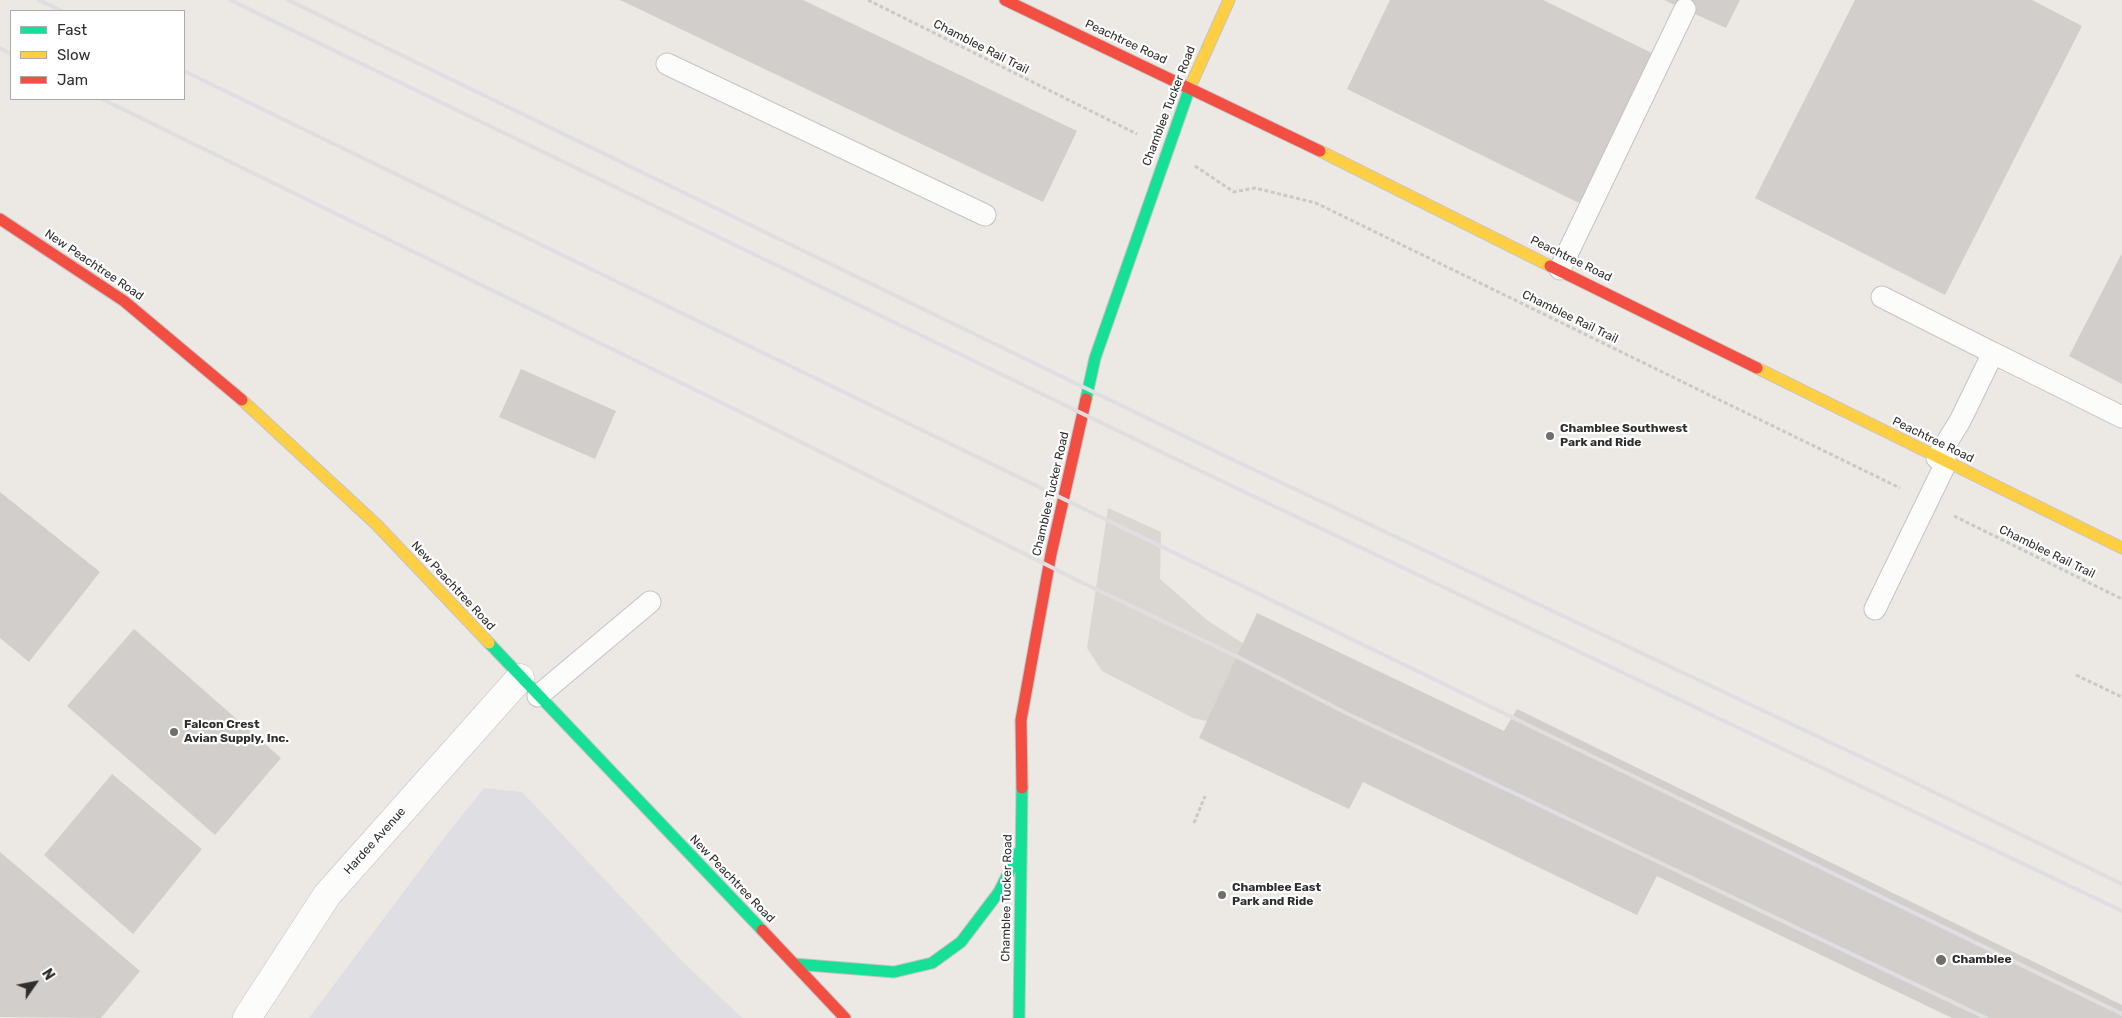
<!DOCTYPE html>
<style>
body{margin:0}
#map{position:relative;width:2122px;height:1018px;overflow:hidden;background:#ece8e4;font-family:Rubik,sans-serif}
canvas{display:block}
.legend{position:absolute;left:10px;top:10px;width:175px;height:90px;box-sizing:border-box;background:#fff;border:1px solid #ababab;margin:0;padding:6px 9px;list-style:none;font-size:15px;color:#2e2e2e}
.legend li{display:flex;align-items:center;gap:10px;height:25px}
.legend b{width:25px;border:1px solid #ababab}
.north{position:absolute;left:10px;top:958px;width:50px;height:50px;-webkit-text-stroke:4px #fff;paint-order:stroke;rotate:57deg;font-size:14px;font-weight:700;line-height:20px;text-align:center;color:#2e2e2e}
.north::after{content:'';display:block;margin:auto;width:18px;height:22px;background:#2e2e2e;clip-path:polygon(50% 0,100% 100%,50% 72%,0 100%)}
</style>
<div id="map">
<canvas width="2122" height="1018"></canvas>
<ul class="legend">
<li><b style="height:6px;background:#16e098"></b>Fast</li>
<li><b style="height:6px;background:#ffcf43"></b>Slow</li>
<li><b style="height:6px;background:#f24e42"></b>Jam</li>
</ul>
<div class="north">N</div>
</div>
<script>
const ctx = document.querySelector('canvas').getContext('2d');
ctx.lineJoin = 'round';
function fillPath(path, color) { ctx.fillStyle = color; ctx.fill(path, 'evenodd'); }
const poly = rows => new Path2D(rows.map(r => 'M' + r).join(''));
function strokePath(path, color, width, dash) { ctx.strokeStyle = color; ctx.lineWidth = width; ctx.lineCap = dash ? 'butt' : 'round'; ctx.setLineDash(dash || []); ctx.stroke(path); }
function label(font, color, halo, rows, align = 'center') {
  ctx.font = font + ' Rubik,sans-serif'; ctx.lineWidth = 4.5; ctx.setLineDash([]); ctx.textBaseline = 'middle'; ctx.strokeStyle = halo; ctx.fillStyle = color; for (const [text, x, y, turn = 0] of rows) {
    ctx.save(); ctx.translate(x, y); ctx.rotate((+turn || 0) * Math.PI / 180); ctx.textAlign = isNaN(turn) ? turn : align; if (halo) ctx.strokeText(text, 0, 0); ctx.fillText(text, 0, 0); ctx.restore();
  }
}
fillPath(poly([
 [484,788,522,792,680,959,742,1018,309,1018,447,834]
]), '#dfdee2');
fillPath(poly([
 [1108,508,1161,532,1160,579,1207,620,1272,662,1243,729,1193,718,1102,671,1087,648]
]), '#dad6d2');
fillPath(poly([
 [620,0,803,0,1077,131,1043,202],
 [1390,0,1543,0,1654,54,1581,204,1347,89],
 [1664,0,1740,0,1726,28],
 [1855,0,2032,0,2082,26,1945,295,1755,198],
 [2122,253,2122,384,2069,356],
 [521,369,616,411,595,459,499,417],
 [0,492,100,572,29,662,0,638],
 [1257,613,1504,731,1517,709,2122,1005,2122,1018,1952,1018,1657,876,1637,915,1363,782,1349,809,1199,738],
 [134,629,281,758,215,835,67,706],
 [112,774,202,849,133,934,44,855],
 [0,852,140,971,101,1018,0,1017]
]), '#d1cecb');
const lane = poly([
 [667,64,985,215],
 [1560,269,1685,9],
 [1882,297,1993,353,1960,421,1937,458],
 [1993,353,2122,417],
 [1875,609,1946,463],
 [538,696,650,602]
]);
const street = poly([
 [247,1018,327,895,520,678]
]);
const fast = poly([
 [1086,399,1095,358,1190,87],
 [489,643,762,930],
 [794,964,894,972,932,963,961,942,999,892,1019,852],
 [1019,1018,1022,788]
]);
const slow = poly([
 [1190,87,1229,0],
 [1320,151,1550,266],
 [1757,368,2122,548],
 [242,400,377,525,489,643]
]);
const jam = poly([
 [1005,0,1320,151],
 [0,219,124,301,242,400],
 [1550,266,1757,368],
 [1022,788,1021,720,1051,554,1086,399],
 [762,930,845,1018]
]);
strokePath(lane, '#c5c4c5', 23);
strokePath(street, '#c5c4c5', 29);
strokePath(fast, '#c5c4c5', 13);
strokePath(slow, '#c5c4c5', 13);
strokePath(jam, '#c5c4c5', 13);
strokePath(poly([
 [868,0,1137,134],
 [1195,166,1234,192,1255,188,1316,203,1900,488],
 [1954,516,2122,599],
 [2076,675,2122,697],
 [1194,823,1205,796]
]), '#c9c9c8', 3, [4, 2.5]);
strokePath(lane, '#fcfcfb', 21);
strokePath(street, '#fcfcfb', 28);
strokePath(fast, '#16e098', 11);
strokePath(slow, '#ffcf43', 11);
strokePath(jam, '#f24e42', 11);
strokePath(poly([
 [39,0,62,11],
 [230,0,1211,476,2122,911],
 [288,0,1223,455,1897,774,2122,884],
 [0,48,11,54],
 [184,71,2122,1014],
 [102,99,771,427,1081,582,1238,657,1346,713,1986,1018]
]), '#dfdfe1', 4);
for (const [x, y, r, color] of [
 [1550,436,5,"#706f6e"],
 [174,732,5,"#706f6e"],
 [1222,895,5,"#706f6e"],
 [1941,960,6,"#706f6e"]
]) { const dot = new Path2D(); dot.arc(x, y, r, 0, 2 * Math.PI); ctx.fillStyle = color; ctx.fill(dot); strokePath(dot, '#fff', 2); }
label('12px', '#2e2e2e', '#fff', [
 ["Peachtree Road",1126,42,25],
 ["Chamblee Rail Trail",981,47,27],
 ["Chamblee Tucker Road",1169,106,-69],
 ["Peachtree Road",1571,259,26],
 ["New Peachtree Road",94,265,34],
 ["Chamblee Rail Trail",1570,317,26],
 ["Peachtree Road",1933,440,26],
 ["Chamblee Tucker Road",1051,494,-77],
 ["Chamblee Rail Trail",2047,552,26],
 ["New Peachtree Road",453,586,47],
 ["Hardee Avenue",375,841,-48],
 ["New Peachtree Road",732,879,46],
 ["Chamblee Tucker Road",1007,898,-89]
]);
label('bold 12px', '#2e2e2e', '#fff', [
 ["Chamblee Southwest",1560,429],
 ["Park and Ride",1560,443],
 ["Falcon Crest",184,725],
 ["Avian Supply, Inc.",184,739],
 ["Chamblee East",1232,888],
 ["Park and Ride",1232,902],
 ["Chamblee",1952,960]
], 'left');
</script>
